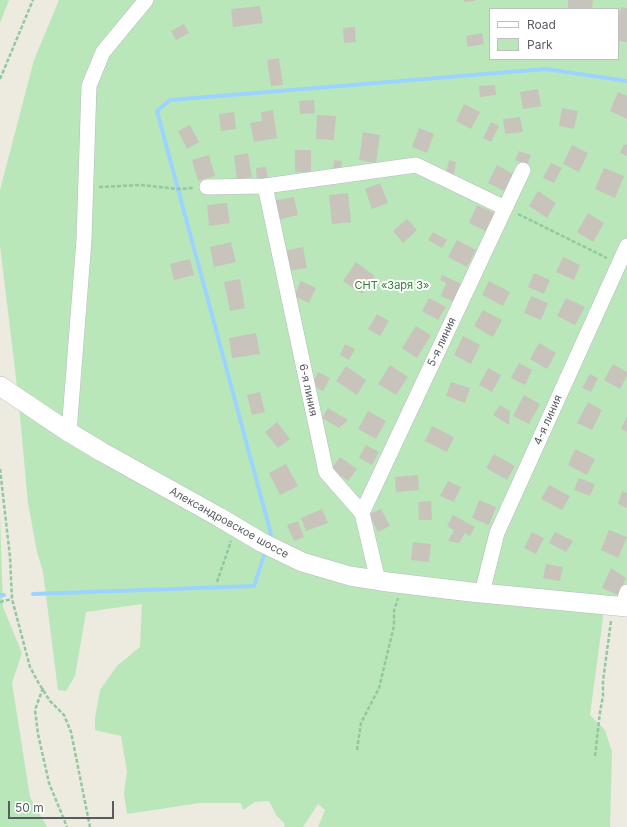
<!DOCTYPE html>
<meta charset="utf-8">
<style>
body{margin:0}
#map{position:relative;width:627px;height:827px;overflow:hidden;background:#edeadf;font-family:Inter,sans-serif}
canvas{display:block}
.legend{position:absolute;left:489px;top:8px;width:130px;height:52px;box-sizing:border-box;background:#fff;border:1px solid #bcbec0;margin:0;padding:5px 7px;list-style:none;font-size:12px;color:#585c62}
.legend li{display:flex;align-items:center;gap:8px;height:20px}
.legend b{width:20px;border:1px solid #bcbec0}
.scale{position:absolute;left:8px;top:801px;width:106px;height:18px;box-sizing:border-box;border:2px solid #585c62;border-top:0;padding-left:5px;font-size:12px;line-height:14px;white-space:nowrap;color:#585c62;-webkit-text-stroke:3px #fff;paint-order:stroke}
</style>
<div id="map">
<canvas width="627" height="827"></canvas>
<ul class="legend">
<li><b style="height:5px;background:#fff"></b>Road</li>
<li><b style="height:11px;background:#b9e7b9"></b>Park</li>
</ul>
<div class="scale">50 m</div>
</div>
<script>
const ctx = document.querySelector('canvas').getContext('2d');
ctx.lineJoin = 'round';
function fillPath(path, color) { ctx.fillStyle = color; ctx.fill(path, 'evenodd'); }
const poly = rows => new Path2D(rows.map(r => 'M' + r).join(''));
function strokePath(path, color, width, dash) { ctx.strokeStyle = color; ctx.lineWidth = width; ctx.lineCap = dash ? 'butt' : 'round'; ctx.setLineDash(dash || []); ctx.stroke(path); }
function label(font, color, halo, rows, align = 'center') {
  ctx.font = font + ' Inter,sans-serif'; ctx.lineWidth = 4; ctx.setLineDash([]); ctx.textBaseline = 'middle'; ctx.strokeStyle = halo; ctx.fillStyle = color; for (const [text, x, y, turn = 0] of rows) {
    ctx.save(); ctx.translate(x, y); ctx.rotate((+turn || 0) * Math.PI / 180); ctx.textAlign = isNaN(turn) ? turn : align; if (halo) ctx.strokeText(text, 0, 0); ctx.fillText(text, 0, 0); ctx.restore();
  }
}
fillPath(poly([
 [0,0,9,0,0,23],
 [59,0,627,0,627,608,603,607,603,618,590,715,605,730,612,752,610,827,318,827,325,810,318,804,303,827,284,827,285,824,276,815,269,801,255,802,243,810,241,803,200,803,127,814,124,793,127,771,121,736,95,730,95,718,100,690,117,666,140,647,142,604,86,612,75,676,66,691,58,690,43,572,37,552,28,503,18,395,0,245,0,190,34,60],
 [490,9,618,9,618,59,490,59],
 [0,514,3,607,22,653,12,683,30,797,47,827,0,827]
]), '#b9e7b9');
strokePath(poly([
 [268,540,271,534,157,111,170,100,546,69,627,81],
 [33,594,254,586,266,549],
 [0,595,4,595]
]), '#9dd4ff', 4);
fillPath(poly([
 [464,0,475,0,475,1,464,2],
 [568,0,593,0,592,9,568,9],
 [260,6,263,23,233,27,231,9],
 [621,7,627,8,627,42,618,41,618,21],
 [184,24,189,33,176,40,171,31],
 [355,27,356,42,344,43,343,28],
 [482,33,484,44,468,47,466,36],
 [279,58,283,85,271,86,267,60],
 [495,85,496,95,480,97,479,86],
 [538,89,541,106,523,109,520,92],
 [618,92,627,96,627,119,610,111],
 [314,100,315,113,300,114,299,101],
 [464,104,480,112,471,129,456,121],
 [562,108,578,111,574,129,559,126],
 [273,110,277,138,254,142,250,123,262,121,261,112],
 [234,112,236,129,221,131,219,114],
 [317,115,336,116,334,140,316,139],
 [520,117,523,132,505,134,503,119],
 [491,122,499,126,491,142,483,138],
 [190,125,199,142,187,149,178,131],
 [419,128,434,134,427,153,412,147],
 [363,132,380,135,376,163,359,160],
 [624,144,627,145,627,156,620,153],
 [572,145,588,153,579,172,563,164],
 [295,150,311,150,311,172,295,172],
 [519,151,531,155,527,165,515,160],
 [248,153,252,177,237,180,234,156],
 [209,155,215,176,198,181,192,160],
 [334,160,342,161,341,172,333,171],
 [449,160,456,162,454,174,446,173],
 [551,163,562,168,554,183,543,178],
 [497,165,513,174,504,191,488,183],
 [266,167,268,179,257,180,256,168],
 [604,168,624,176,615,198,595,189],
 [380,183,388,203,372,209,365,189],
 [538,191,556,203,547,218,529,206],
 [348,193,351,222,332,224,329,195],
 [294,197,298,215,277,220,273,201],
 [227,203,230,223,209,226,207,205],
 [477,205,496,214,488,232,469,223],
 [588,213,604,223,593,242,577,232],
 [407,219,417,230,403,243,393,231],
 [433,232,447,240,442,248,428,240],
 [457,240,476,250,467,267,448,257],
 [231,242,236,262,214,267,210,247],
 [303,247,307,268,287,271,284,251],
 [563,257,580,265,574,280,556,272],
 [190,259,194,275,174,280,170,264],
 [356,262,375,276,362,294,343,281],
 [534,273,550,280,544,294,528,287],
 [442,275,462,284,454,302,441,296,446,283,440,280],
 [240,279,245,308,230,311,224,282],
 [301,281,316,288,309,303,294,296],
 [489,281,510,292,503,306,482,295],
 [531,296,548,303,541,320,524,313],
 [429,298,446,307,438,320,422,311],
 [566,298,585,307,575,325,557,316],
 [483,310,502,320,493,337,474,326],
 [377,314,389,321,380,336,368,329],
 [416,326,431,335,417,358,402,348],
 [256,333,260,354,232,358,229,338],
 [463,336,480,345,471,364,454,355],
 [539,343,556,353,547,369,530,359],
 [345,344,355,349,349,360,340,355],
 [519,363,532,370,525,385,511,378],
 [613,364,627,372,627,376,620,389,604,380],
 [390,365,408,377,396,395,378,384],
 [346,366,366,380,357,395,336,381],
 [488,368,501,375,492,392,479,385],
 [318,372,330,378,323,391,312,385],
 [590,374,598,378,591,392,582,388],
 [451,382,470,388,465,403,446,396],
 [260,392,265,412,252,415,247,395],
 [524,395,540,404,529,424,513,416],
 [588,402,602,410,592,430,577,423],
 [500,405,510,411,509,425,493,415],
 [328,408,348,420,339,428,322,418],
 [368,411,386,421,376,439,358,429],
 [627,416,627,432,621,429],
 [277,422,290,439,278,448,265,432],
 [432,426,454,437,447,452,425,441],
 [366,445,379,452,372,465,359,458],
 [575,449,595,459,587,475,568,465],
 [494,454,515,466,507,480,486,468],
 [340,457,357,469,348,481,331,469],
 [286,464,298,486,280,495,269,473],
 [418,475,419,490,396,492,395,477],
 [579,478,595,484,590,496,574,490],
 [448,481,461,487,454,502,440,496],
 [549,485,570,496,562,510,541,499],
 [622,491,627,493,627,508,618,504],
 [479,500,496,507,489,525,472,518],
 [431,501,432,520,419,520,418,502],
 [322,509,328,523,306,531,301,518],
 [381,509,390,526,378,532,369,514],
 [453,515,475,527,470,536,465,533,459,543,448,541,454,530,447,526],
 [298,521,304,537,294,541,287,525],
 [609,530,627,537,618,558,601,550],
 [532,532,544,538,536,554,524,548],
 [555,532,573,541,566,552,549,543],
 [413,542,431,544,429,562,411,560],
 [546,564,563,567,560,581,543,578],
 [611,568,626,578,618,595,602,588]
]), '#c8c4bc');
const minor = poly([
 [265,186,326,472,362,513,378,581],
 [207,187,265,186,416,165,505,208],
 [69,432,84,240,89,86,103,52,146,0],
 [362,513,523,170],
 [482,593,497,533,627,246],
 [622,607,627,592]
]);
const tertiary = poly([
 [0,386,67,431,102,452,219,517,261,542,302,562,350,576,388,582,471,592,627,607]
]);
strokePath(minor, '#b7bac0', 16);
strokePath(tertiary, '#b7bac0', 20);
strokePath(poly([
 [0,79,33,0],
 [99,187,141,185,178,189,194,188],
 [518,214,607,258],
 [0,469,10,557,12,599,30,667,38,682,50,701,64,715,71,732,90,827],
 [217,582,231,541],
 [0,602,12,599],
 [43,688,35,710,38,734,49,783,67,827],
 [357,750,361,723,379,688,394,626,394,611,398,598],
 [595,756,600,712,603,696,603,681,611,621]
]), '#92c8a1', 2.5, [4, 2]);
strokePath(minor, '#fff', 15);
strokePath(tertiary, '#fff', 19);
label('11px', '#2e8431', '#fff', [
 ["СНТ «Заря 3»",392,286]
]);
label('11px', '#585c62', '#fff', [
 ["5-я линия",442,342,-65],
 ["6-я линия",308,390,78],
 ["4-я линия",548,420,-66],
 ["Александровское шоссе",229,523,29]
]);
</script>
